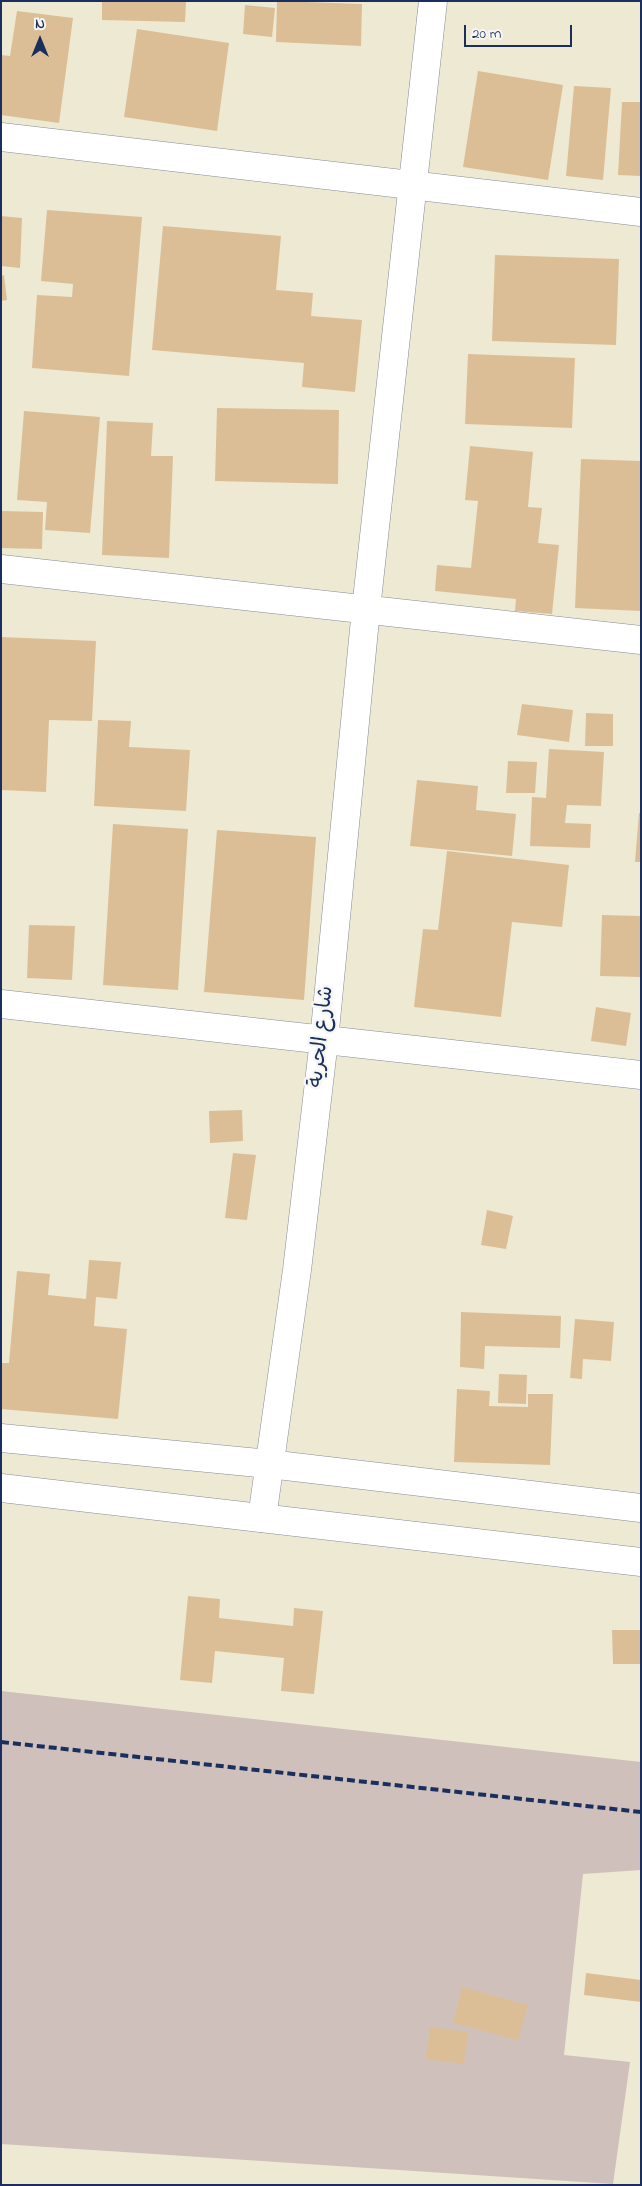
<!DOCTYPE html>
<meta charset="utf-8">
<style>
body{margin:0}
#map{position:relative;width:642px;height:2186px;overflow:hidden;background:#eee9d3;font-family:"Indie Flower",sans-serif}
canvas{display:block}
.frame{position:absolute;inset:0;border:2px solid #1b2f5e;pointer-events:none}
.north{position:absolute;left:15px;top:15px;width:50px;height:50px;-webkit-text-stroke:4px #f6f6f2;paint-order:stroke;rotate:0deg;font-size:14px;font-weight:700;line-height:20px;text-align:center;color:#1b2f5e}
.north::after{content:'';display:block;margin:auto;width:18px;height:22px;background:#1b2f5e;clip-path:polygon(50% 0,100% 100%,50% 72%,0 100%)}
.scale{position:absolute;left:464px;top:25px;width:108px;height:22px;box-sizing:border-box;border:2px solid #1b2f5e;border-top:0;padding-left:6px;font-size:15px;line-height:18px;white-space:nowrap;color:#1b2f5e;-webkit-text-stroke:4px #f6f6f2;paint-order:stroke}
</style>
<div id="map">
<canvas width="642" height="2186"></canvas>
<div class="frame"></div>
<div class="north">N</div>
<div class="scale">20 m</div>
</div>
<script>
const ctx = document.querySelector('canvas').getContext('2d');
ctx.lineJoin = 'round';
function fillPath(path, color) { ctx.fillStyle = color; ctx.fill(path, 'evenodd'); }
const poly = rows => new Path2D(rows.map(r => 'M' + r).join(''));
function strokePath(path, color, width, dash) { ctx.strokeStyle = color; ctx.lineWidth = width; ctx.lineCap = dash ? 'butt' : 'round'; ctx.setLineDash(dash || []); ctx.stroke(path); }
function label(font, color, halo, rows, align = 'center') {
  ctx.font = font + ' "Indie Flower","Playpen Sans Arabic",sans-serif'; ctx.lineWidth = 5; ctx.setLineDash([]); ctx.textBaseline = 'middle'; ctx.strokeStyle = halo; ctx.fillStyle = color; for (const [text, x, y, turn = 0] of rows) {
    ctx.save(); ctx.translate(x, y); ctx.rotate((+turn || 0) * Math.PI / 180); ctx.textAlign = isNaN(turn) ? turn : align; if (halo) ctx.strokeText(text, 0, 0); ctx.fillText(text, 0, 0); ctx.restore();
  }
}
fillPath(poly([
 [1,1691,641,1762,641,1870,583,1874,564,2055,630,2062,613,2184,1,2144]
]), '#cfc0bb');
fillPath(poly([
 [102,1,186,1,185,22,102,20],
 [277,1,362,4,361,46,276,42],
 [245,5,275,8,272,37,243,34],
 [17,11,73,18,59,123,1,115,1,55,10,56],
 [137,29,229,43,217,131,124,117],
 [478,71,563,85,548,180,463,167],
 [574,86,611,88,603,180,566,176],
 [622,102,641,102,641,176,618,175],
 [47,210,142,217,129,376,32,368,37,295,72,297,73,284,41,281],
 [1,216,22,218,20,268,1,266],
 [163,226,281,236,276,290,313,293,311,316,362,320,355,392,302,387,304,363,152,350],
 [495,255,619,259,616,345,492,341],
 [4,275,7,300,1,301,1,276],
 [468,354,575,358,572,428,465,424],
 [217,408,339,410,338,484,215,481],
 [24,411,100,417,90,533,45,530,47,502,17,500],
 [107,421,153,423,151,456,173,456,169,558,102,555],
 [470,446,533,452,528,507,542,508,538,543,559,545,552,614,515,611,516,599,435,591,437,565,471,568,478,501,465,500],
 [581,459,641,461,641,611,575,608],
 [1,511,43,512,42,549,1,548],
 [1,637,96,641,92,721,49,720,46,792,1,790],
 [522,704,573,710,569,742,517,735],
 [586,713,613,714,613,746,585,746],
 [98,720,131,721,129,747,190,750,186,811,94,806],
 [549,749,604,752,601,806,567,805,565,823,591,824,590,848,530,846,532,797,546,798],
 [508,761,537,762,535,793,506,793],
 [417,780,478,786,476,810,516,814,512,856,410,846],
 [639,813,641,813,641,862,635,862],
 [113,824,188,829,178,990,103,985],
 [217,830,316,837,304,1000,204,992],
 [447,851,569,865,562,927,512,922,501,1017,414,1007,423,929,438,930],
 [602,915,641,916,641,977,600,976],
 [29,925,75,926,72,980,27,978],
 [596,1007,631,1013,626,1046,591,1041],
 [242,1110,243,1141,210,1143,209,1111],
 [233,1153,256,1155,247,1220,225,1218],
 [487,1210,513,1216,506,1249,481,1245],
 [89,1260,121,1262,117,1299,96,1297,94,1326,127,1329,118,1419,1,1409,1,1363,9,1363,17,1271,50,1274,48,1295,86,1299],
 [461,1312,561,1316,560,1348,485,1346,484,1369,460,1367],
 [575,1319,614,1322,611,1361,583,1359,582,1379,570,1378],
 [499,1374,527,1375,526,1404,498,1403],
 [457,1389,490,1391,489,1406,528,1407,528,1394,553,1394,550,1465,454,1462],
 [188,1596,220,1599,219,1618,293,1626,294,1608,323,1611,314,1694,281,1691,284,1658,215,1651,212,1683,180,1680],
 [612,1630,641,1630,641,1664,613,1664],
 [586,1973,641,1980,641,2002,584,1995],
 [462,1987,528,2005,518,2040,453,2023],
 [430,2027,468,2032,464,2064,426,2059]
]), '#dcbe96');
const minor = poly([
 [1,137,641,212],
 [1,569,641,640],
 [1,1004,641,1075],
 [262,1518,297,1270,324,1040,366,609,433,1]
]);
const secondary = poly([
 [1,1438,269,1464,641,1508],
 [1,1488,641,1562]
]);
strokePath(minor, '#848c98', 29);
strokePath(secondary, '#848c98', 29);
strokePath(minor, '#fff', 28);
strokePath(secondary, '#fff', 28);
strokePath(poly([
 [1,1742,641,1812]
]), '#1b2f5e', 4, [8, 4]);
label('21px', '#1b2f5e', '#f6f6f2', [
 ["شارع الحرية",323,1037,-84]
]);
</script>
